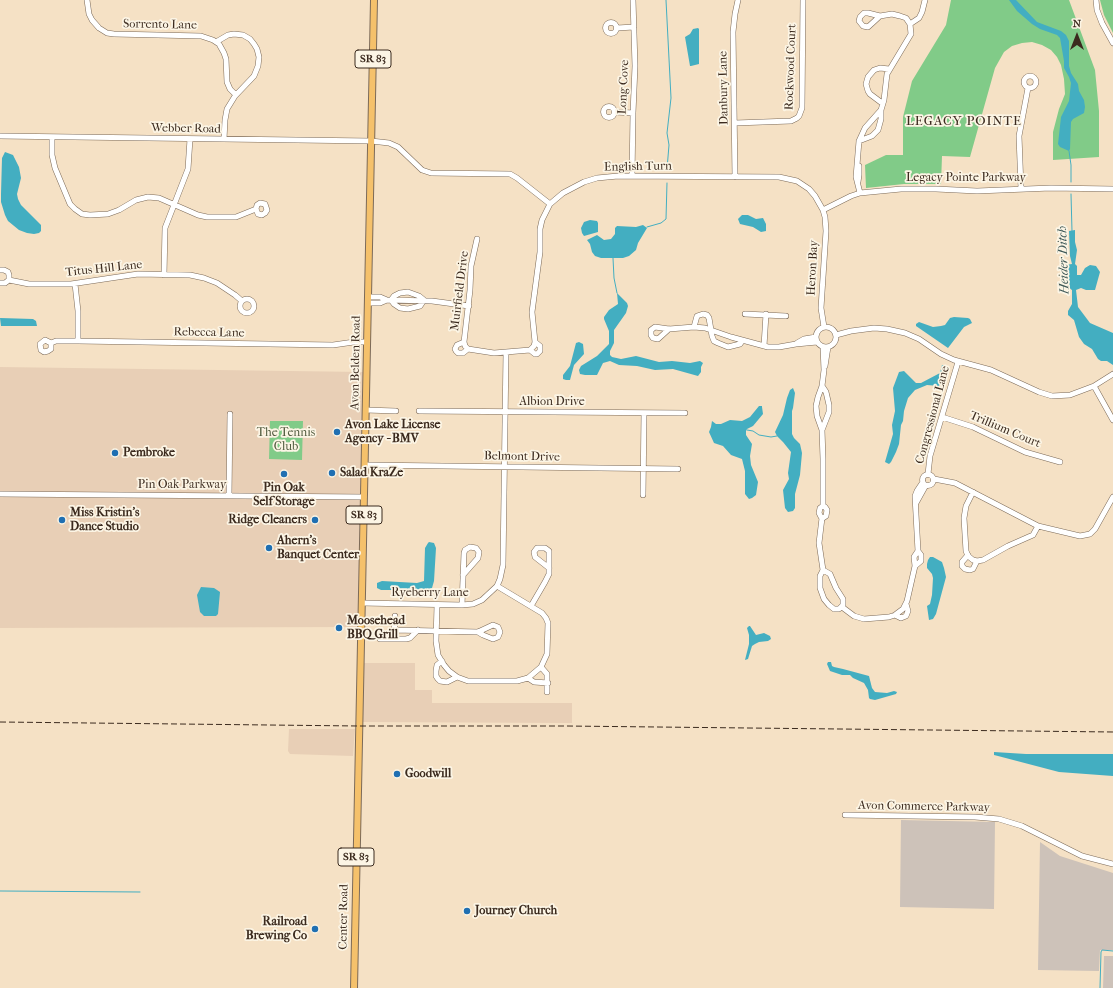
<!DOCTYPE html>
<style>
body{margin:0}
#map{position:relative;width:1113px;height:988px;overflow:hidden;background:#f5e1c5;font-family:"IM FELL French Canon",serif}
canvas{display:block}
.north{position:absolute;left:1057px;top:16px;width:40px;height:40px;-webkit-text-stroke:3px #fcf5e5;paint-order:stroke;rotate:0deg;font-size:11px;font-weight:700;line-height:16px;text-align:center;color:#3b2a1e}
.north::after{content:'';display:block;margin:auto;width:14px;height:18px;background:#3b2a1e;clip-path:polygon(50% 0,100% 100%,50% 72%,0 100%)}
</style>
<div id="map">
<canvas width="1113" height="988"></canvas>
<div class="north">N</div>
</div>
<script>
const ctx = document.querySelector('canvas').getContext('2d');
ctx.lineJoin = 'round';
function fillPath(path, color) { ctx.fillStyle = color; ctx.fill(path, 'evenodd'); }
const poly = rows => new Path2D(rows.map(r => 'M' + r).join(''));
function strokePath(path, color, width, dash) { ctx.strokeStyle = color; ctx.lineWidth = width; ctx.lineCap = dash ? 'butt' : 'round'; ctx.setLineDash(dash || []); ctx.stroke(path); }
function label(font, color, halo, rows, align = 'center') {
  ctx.font = font + ' "IM FELL French Canon",serif'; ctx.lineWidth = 3.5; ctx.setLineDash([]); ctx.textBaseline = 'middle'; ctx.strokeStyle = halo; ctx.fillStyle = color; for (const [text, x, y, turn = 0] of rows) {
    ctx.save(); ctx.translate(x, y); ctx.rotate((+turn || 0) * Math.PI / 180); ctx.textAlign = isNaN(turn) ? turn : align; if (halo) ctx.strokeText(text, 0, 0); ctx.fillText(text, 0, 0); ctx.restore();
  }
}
fillPath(poly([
 [0,367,363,372,358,625,356,627,0,628],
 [363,663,415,663,415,690,432,690,432,703,572,703,572,723,361,722],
 [289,729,355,729,353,756,290,754,288,751]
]), '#e8cfb6');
fillPath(poly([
 [901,820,995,822,994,909,900,907],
 [1040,842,1060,856,1113,873,1113,950,1100,950,1099,971,1038,970],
 [1104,956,1113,956,1113,988,1103,988]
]), '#cdc2b9');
fillPath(poly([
 [951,0,1069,0,1095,70,1099,111,1099,157,1053,160,1053,132,1059,109,1065,94,1064,79,1061,65,1057,57,1051,50,1042,45,1032,42,1022,43,1012,46,1004,52,995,68,970,157,942,156,941,184,904,184,866,188,865,165,886,155,903,155,903,117,912,81,946,25],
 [1100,0,1113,0,1113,33,1104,15],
 [270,421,303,421,302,460,269,459]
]), '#81cb88');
fillPath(poly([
 [1009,0,1016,0,1037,22,1061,31,1066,35,1069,41,1069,66,1071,73,1078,84,1079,91,1084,100,1085,107,1084,113,1073,119,1071,122,1070,149,1069,151,1060,147,1058,144,1061,117,1069,101,1071,83,1069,77,1064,68,1064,61,1060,38,1057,35,1040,29,1032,24,1017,11],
 [698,28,699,29,699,64,691,66,690,66,685,37,690,34,693,29],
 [5,152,13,155,19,167,21,178,17,194,18,199,21,205,41,225,41,231,39,233,34,234,27,233,19,230,8,221,5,215,1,202,1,194,2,158],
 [742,215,748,215,756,219,763,218,766,224,766,231,761,232,753,227,740,224,738,219],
 [590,220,597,221,598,223,598,232,584,236,582,233,581,228,584,222],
 [643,225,647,228,638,243,636,250,629,256,623,258,601,258,595,256,592,252,590,244,587,240,597,235,604,240,611,239,615,234,615,228,617,226,636,227],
 [1075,230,1075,242,1077,250,1075,264,1077,266,1077,275,1081,275,1085,268,1090,265,1096,266,1100,272,1095,290,1086,290,1081,288,1076,290,1078,307,1090,323,1113,333,1113,365,1107,361,1101,361,1098,359,1092,349,1084,344,1079,337,1074,320,1068,315,1068,311,1072,304,1072,290,1065,285,1061,278,1061,274,1063,267,1065,265,1072,264,1070,256,1069,231],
 [617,293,627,303,628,306,626,313,614,330,614,343,610,351,610,355,612,357,621,359,636,356,659,362,672,361,690,363,700,361,703,363,701,367,701,372,698,376,673,369,655,370,637,366,619,365,610,361,603,363,597,375,585,375,580,374,579,370,581,366,597,356,609,344,609,331,604,319,604,317,609,310,618,304],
 [954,317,968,318,970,319,972,323,964,327,948,348,916,326,916,324,919,322,933,327,941,326,945,325,950,318],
 [0,318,33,319,36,321,37,326,1,326],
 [579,342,583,344,584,354,574,365,570,380,566,380,563,379,563,375,570,366,576,343],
 [942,365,944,365,945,369,939,386,927,385,915,390,908,398,904,411,903,421,901,425,899,444,896,452,891,462,889,464,885,462,893,434,892,425,895,411,893,388,899,372,904,371,916,383,921,383,940,373],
 [793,388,795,393,793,408,792,411,792,434,794,438,800,444,802,453,800,475,795,494,795,508,793,511,788,512,785,508,783,490,789,479,788,473,791,452,783,442,777,436,775,432,783,415,787,398,790,390],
 [759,406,762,406,762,407,763,414,753,426,747,429,746,431,746,435,752,444,750,456,751,465,758,482,756,495,752,498,749,499,745,494,745,471,742,459,731,455,723,446,714,443,709,432,711,427,712,421,716,424,721,424,730,420,742,421,750,417],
 [429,542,434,543,436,548,434,581,432,588,427,590,381,590,377,588,377,583,382,581,417,583,424,581,425,548,428,543],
 [930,557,933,557,942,562,944,568,946,577,936,614,933,619,929,620,927,606,930,604,932,595,933,578,932,574,927,568,927,564,928,560],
 [201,587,214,588,220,592,218,614,216,616,204,616,200,612,197,595],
 [749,626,750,626,756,635,764,633,770,636,771,639,768,641,759,642,755,644,752,646,748,659,745,660,749,644,749,635,747,628],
 [828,662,831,662,832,666,834,667,843,669,869,676,872,688,875,692,887,693,894,691,897,692,896,694,875,700,870,699,869,698,868,690,864,683,853,678,850,675,842,675,830,671,827,664],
 [994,752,1026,754,1113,754,1113,776,1059,772,998,756,994,755]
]), '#43aec1');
strokePath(poly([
 [666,0,671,98,667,133,669,145,667,169],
 [1069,151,1071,165,1071,182],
 [1071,194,1072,231],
 [647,227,661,223,666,219,667,183],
 [613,258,614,278,617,293],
 [747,430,753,431,759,435,771,437,777,436],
 [0,891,140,892],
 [1100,988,1101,952,1102,950,1113,951]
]), '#43aec1', 1);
const minor = poly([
 [87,0,89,14,92,20,99,28,107,33,114,34,201,36,213,40,219,44,224,53,226,59,227,82,230,89,236,95],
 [1096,0,1097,10,1102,23,1113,43],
 '605.5 28a5.5 5.5 0 1 1 11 0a5.5 5.5 0 1 1-11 0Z',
 [910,24,919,18,922,12,925,0],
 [617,28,634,27],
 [216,42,228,35,234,34,243,35,250,39,254,44,257,49,259,57,258,66,254,76,235,96,227,109,225,120,224,139],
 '1024 82a6 6 0 1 1 12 0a6 6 0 1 1-12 0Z',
 [882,103,870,94,868,91,866,84,868,77,874,70,880,68,889,69],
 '603.5 112a5.5 5.5 0 1 1 11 0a5.5 5.5 0 1 1-11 0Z',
 [615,112,633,113],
 [735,123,791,121,797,118,799,116,802,108,803,0],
 [0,136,371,141,389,143,398,147,422,170,431,173,510,174,517,178,550,204],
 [52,137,52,155,55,168,70,204,75,209,82,214,90,215,108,214,119,210,136,200,148,197,159,198,198,215,207,217,236,217,256,209,257,205,260,203,265,204,267,210,265,213,262,215,258,214,256,209],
 [859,141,872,136,878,130,881,119,881,110,884,100,887,74,911,34,910,24,906,18,900,16,892,14,880,16,868,27,863,26,859,21,860,17,864,13,868,13,880,16],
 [632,176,633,113,635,66,633,0],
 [735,177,733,32,735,14,738,0],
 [858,182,859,175,859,166],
 [1021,188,1019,136,1028,88],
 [860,193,856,177,859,141,865,128,881,110],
 [823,210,851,196,860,193,901,189,936,189,977,191,1051,188,1113,189],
 [477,239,471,266,470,290,464,342,465,346,468,349,494,353,530,350,534,346,535,342,532,312,540,252,540,229,542,220,550,204,563,193,584,182,597,178,618,176,779,177,797,181,809,189,815,196,823,210,825,217,826,231,821,308,824,327],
 [0,270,4,270,8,272,9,275,9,280],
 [164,275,165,228,188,169,190,139],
 [9,280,29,284,71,284,138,274,190,275,204,278,217,283,235,295,242,301],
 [0,283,5,283,9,280],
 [75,284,78,311,78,341],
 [408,292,419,296,424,300,420,306,408,309,400,308,394,304,391,300,394,296,400,293,408,292],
 [368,297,380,297,387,300,432,301,469,306],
 '240 306a7 7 0 1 1 14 0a7 7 0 1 1-14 0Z',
 [368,303,380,303,387,300],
 [745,314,786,316],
 '816 337a10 10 0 1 1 20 0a10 10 0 1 1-20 0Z',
 [694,327,697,316,703,314,707,315,709,318,712,336,714,341,718,343,728,347,740,344,742,341],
 [669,329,658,339,653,338,651,335,651,330,655,327,669,329,694,327,705,328,731,337,768,347,779,347,796,344,817,342],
 [836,335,851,331,874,328,887,329,905,333,919,339,941,354,954,360,991,370,1039,392,1052,396,1070,395,1094,386,1113,374],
 [464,342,457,345,455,349,456,351,458,353,463,353,468,349],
 [51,343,51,349,48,351,44,352,41,350,40,344,45,340,51,343,56,341,78,341,333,345,354,342,367,342],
 [797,343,804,339,816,337],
 [764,346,766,314],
 [823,347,824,370,822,386,818,397,816,406,817,416,822,430,823,459,823,506,820,508,819,513,821,517,823,518,826,516,827,510,825,507,823,506],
 [530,350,535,354,537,354,540,351,540,346,535,342],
 [825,366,828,347],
 [822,386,826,392,829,405,829,412,822,430],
 [1094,386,1113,420],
 [366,410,396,411],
 [419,411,685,413],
 [942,417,973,427,1025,452,1060,462],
 [365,465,678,469],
 [928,474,930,456,958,362],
 '922.5 480a5.5 5.5 0 1 1 11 0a5.5 5.5 0 1 1-11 0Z',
 [934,479,955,483,1038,526,1080,536,1090,534,1095,529,1113,497],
 [973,492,966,506,964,518,966,551,968,556,973,560,977,561,983,560,1008,546,1033,535,1038,526],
 [0,494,364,497],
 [229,495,230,414],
 [643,495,644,413],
 [916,503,926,485],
 [822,518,819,543,823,570,820,576,820,588,824,599,829,605,834,609,839,609,843,605,843,599,836,588,830,574,823,570],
 [918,551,915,496,917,491,923,482],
 [968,555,962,562,962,566,965,569,970,570,973,569,977,561],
 [362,603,462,605,473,604,482,600,497,586,500,579,503,565,506,353],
 [437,605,436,641,438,655,444,665,449,671,457,677,468,681,517,681,528,678,541,667,547,654,548,623,546,618,542,613,497,586],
 [462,605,464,553,465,550,470,547,476,548,479,552,478,558,463,575],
 [531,606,545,582,549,574,549,551,545,548,537,548,534,552,535,557,549,568],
 [842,607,854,616,864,619,889,617,895,615,903,609,907,601,915,566,914,557,918,551,921,555,921,561,915,566],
 [895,615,901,618,906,616,908,611,906,604],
 [395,630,478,632,493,625,498,627,500,632,498,637,493,639,483,635,478,632],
 [380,639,406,639,410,638,418,630],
 [394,639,395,616],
 [442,661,437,665,436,671,436,676,438,679,440,681,447,682,457,677],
 [541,667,547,674,547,692],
 [528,678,534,682,548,683],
 [845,815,975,817,999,819,1022,826,1082,856,1113,864]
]);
const major = poly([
 [354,988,374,0]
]);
strokePath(minor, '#7c6a58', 6);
strokePath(major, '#7c6a58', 8);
strokePath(minor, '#fff', 5);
strokePath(major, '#f5c16b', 6);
strokePath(poly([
 [0,722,358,726,566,726,1113,732]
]), '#3b2a1e', 1, [6, 3]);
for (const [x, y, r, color] of [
 [337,432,4,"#1f6fb2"],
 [115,453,4,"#1f6fb2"],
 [332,473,4,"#1f6fb2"],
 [284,474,4,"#1f6fb2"],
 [62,520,4,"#1f6fb2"],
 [315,520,4,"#1f6fb2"],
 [269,548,4,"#1f6fb2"],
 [339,628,4,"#1f6fb2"],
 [397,774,4,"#1f6fb2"],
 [467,911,4,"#1f6fb2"],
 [315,929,4,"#1f6fb2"]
]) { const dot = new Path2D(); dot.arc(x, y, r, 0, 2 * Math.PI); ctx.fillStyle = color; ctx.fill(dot); strokePath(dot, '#fcf5e5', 1.5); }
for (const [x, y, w] of [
 [373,59,36],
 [364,515,36],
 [356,857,36]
]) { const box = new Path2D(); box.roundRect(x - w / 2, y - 9, w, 18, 3); ctx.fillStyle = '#fcf5e5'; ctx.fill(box); strokePath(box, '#3b2a1e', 1); }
label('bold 11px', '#3b2a1e', null, [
 ["SR 83",373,59],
 ["SR 83",364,515],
 ["SR 83",356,857]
]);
label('12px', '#3b2a1e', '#fcf5e5', [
 ["Sorrento Lane",160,25,1],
 ["Rockwood Court",791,67,-88],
 ["Long Cove",624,87,-87],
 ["Danbury Lane",724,88,-91],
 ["Webber Road",186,129,1],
 ["English Turn",638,167,-1],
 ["Legacy Pointe Parkway",966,178],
 ["Heron Bay",813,268,-87],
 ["Titus Hill Lane",104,269,-6],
 ["Muirfield Drive",460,291,-83],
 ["Rebecca Lane",209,333,1],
 ["Avon Belden Road",356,363,-89],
 ["Albion Drive",552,402],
 ["Congressional Lane",933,415,-75],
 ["Trillium Court",1005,430,23],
 ["Belmont Drive",522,457,1],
 ["Pin Oak Parkway",182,485],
 ["Ryeberry Lane",430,593],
 ["Avon Commerce Parkway",924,807,1],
 ["Center Road",344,917,-89]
]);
label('bold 12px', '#3b2a1e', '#fcf5e5', [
 ["Avon Lake License",345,425],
 ["Agency - BMV",345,439],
 ["Pembroke",123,453],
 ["Salad KraZe",340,473],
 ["Pin Oak",284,488,"center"],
 ["Self Storage",284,502,"center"],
 ["Miss Kristin's",70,513],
 ["Dance Studio",70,527],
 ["Ridge Cleaners",307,520,"right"],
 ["Ahern's",277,541],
 ["Banquet Center",277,555],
 ["Moosehead",347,621],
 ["BBQ Grill",347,635],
 ["Goodwill",405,774],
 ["Journey Church",475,911],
 ["Railroad",307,922,"right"],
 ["Brewing Co",307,936,"right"]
], 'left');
label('12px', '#505a3e', '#fcf5e5', [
 ["The Tennis",286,433],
 ["Club",286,447]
]);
ctx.letterSpacing = '1px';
label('13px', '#3b2a1e', '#fcf5e5', [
 ["LEGACY POINTE",964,122]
]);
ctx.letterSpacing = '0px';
label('italic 13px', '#3e5857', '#fcf5e5', [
 ["Heider Ditch",1064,260,-92]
]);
</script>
